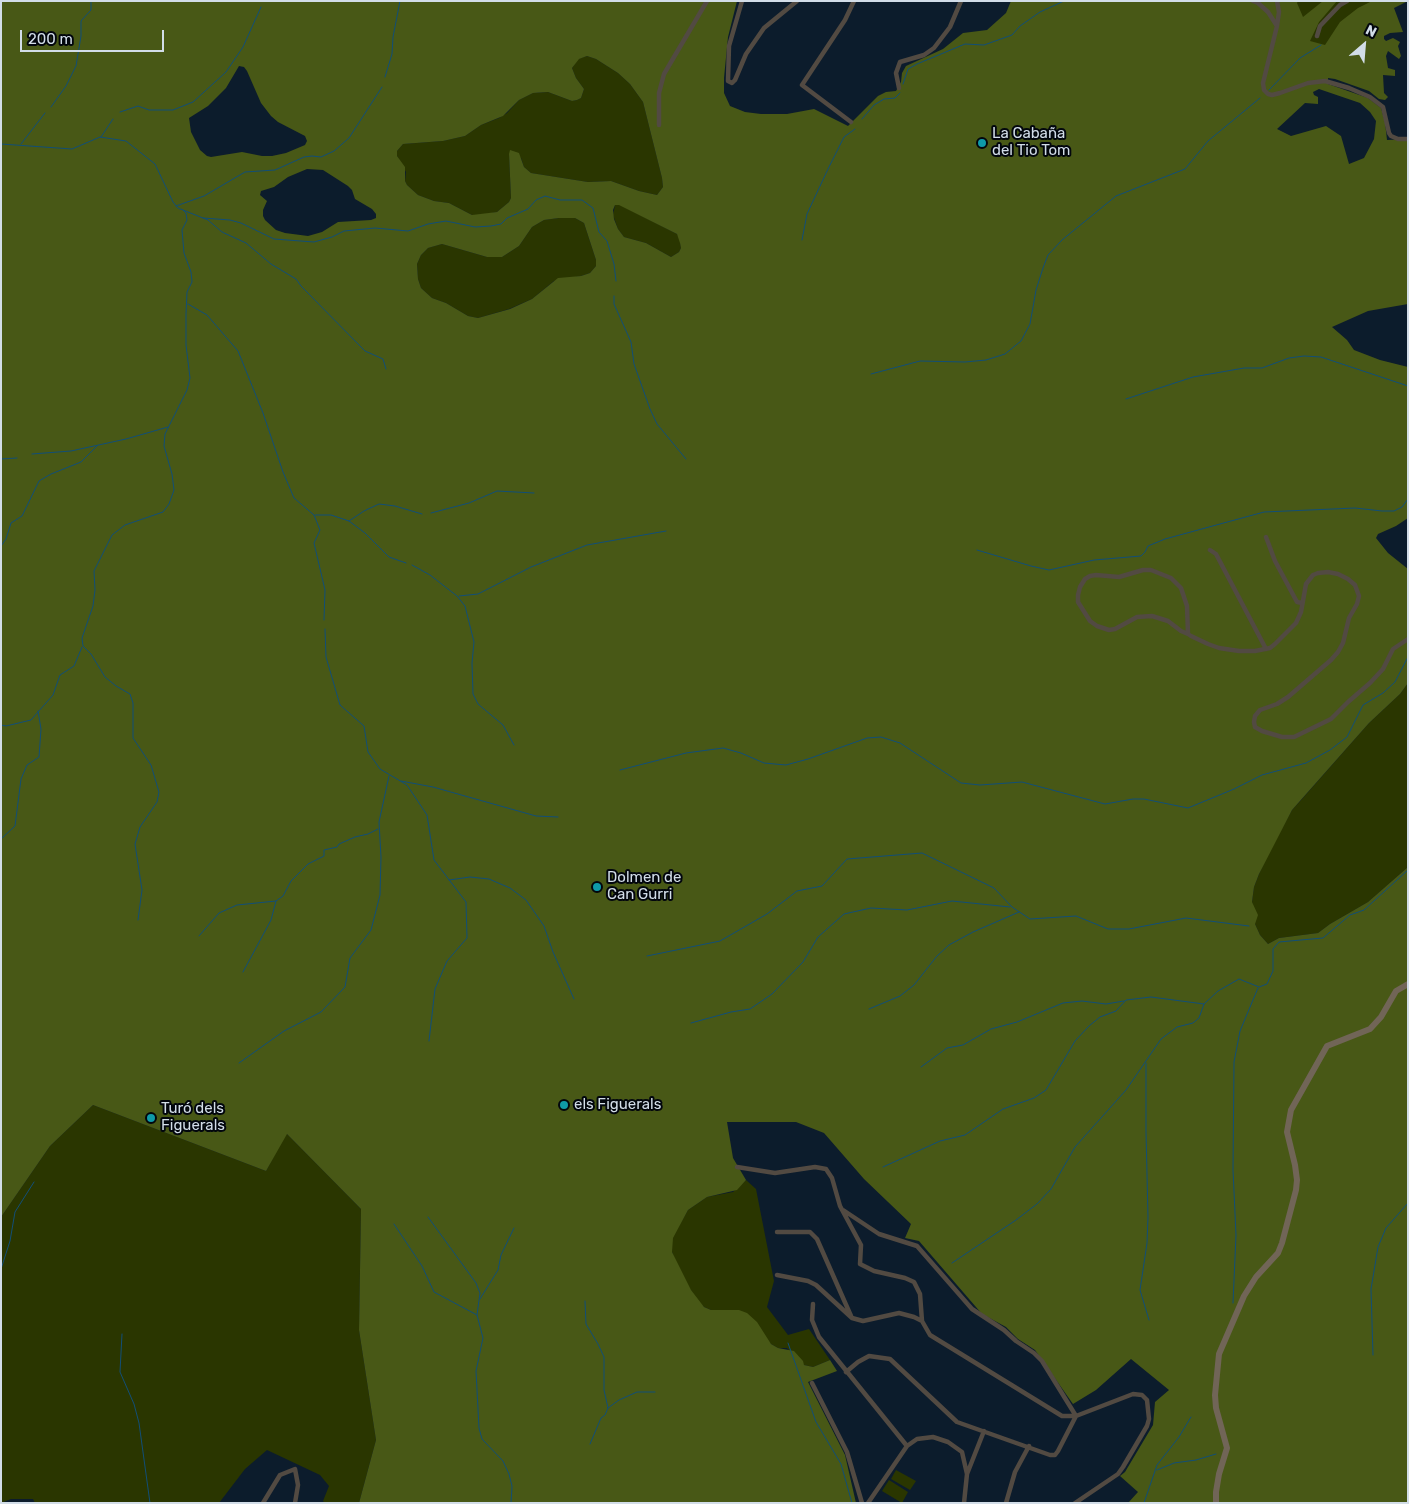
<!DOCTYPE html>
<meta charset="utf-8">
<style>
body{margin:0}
#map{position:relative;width:1409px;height:1504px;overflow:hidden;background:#0c1c2c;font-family:Rubik,sans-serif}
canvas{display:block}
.frame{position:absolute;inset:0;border:2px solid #d2dde8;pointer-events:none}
.north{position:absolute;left:1339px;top:20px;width:50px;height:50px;-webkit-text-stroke:4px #02060d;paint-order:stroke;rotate:27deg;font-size:14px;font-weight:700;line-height:20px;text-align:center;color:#d2dde8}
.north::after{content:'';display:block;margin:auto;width:18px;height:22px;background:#d2dde8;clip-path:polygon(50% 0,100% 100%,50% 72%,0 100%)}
.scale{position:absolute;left:20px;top:30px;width:144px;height:22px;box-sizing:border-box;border:2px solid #d2dde8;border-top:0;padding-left:6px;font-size:15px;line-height:18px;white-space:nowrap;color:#d2dde8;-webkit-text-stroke:4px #02060d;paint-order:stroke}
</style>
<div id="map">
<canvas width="1409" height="1504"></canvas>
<div class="frame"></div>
<div class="north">N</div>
<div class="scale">200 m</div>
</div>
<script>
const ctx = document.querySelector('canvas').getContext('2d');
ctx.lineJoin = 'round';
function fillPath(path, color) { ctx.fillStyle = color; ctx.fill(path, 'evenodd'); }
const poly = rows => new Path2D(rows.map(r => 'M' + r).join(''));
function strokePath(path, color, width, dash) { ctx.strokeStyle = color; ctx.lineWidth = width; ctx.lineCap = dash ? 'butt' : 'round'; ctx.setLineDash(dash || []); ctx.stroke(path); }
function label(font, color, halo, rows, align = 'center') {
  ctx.font = font + ' Rubik,sans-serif'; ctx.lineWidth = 4; ctx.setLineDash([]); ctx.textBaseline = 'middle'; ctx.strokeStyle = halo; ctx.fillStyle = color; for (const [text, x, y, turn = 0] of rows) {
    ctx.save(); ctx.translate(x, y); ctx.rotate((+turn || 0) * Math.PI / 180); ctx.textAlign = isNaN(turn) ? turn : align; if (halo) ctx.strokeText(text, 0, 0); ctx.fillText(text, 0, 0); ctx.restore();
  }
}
fillPath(poly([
 [1294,1,1387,1,1329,48,1306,45],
 [587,56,596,59,618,73,630,84,643,102,662,178,663,187,657,195,639,191,611,181,588,182,531,173,524,167,521,158,509,154,511,198,509,202,497,212,482,215,472,215,449,203,434,201,418,195,407,185,405,181,406,172,397,156,397,151,403,144,443,141,465,136,481,125,499,118,507,113,519,100,533,93,548,92,572,101,577,100,581,98,584,89,576,78,572,68,578,59],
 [619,204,677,234,680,239,681,248,679,252,671,257,646,243,624,237,618,229,613,215,615,205],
 [559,218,575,218,584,223,596,260,596,266,590,273,581,276,554,281,532,299,509,309,478,318,468,316,446,303,432,298,421,288,418,279,417,264,421,255,428,248,442,244,487,257,502,257,519,246,532,227,544,220],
 [1408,683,1408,867,1368,902,1330,924,1318,933,1279,938,1268,944,1260,935,1255,924,1252,902,1254,887,1259,874,1271,848,1292,810,1302,799,1369,723,1400,694],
 [93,1105,266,1171,286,1133,361,1209,359,1330,376,1440,359,1503,325,1503,323,1501,329,1486,320,1475,267,1450,245,1469,219,1503,35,1503,33,1499,11,1499,1,1503,1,1217,50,1146],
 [746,1180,756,1189,774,1281,767,1307,788,1335,809,1329,830,1360,813,1367,804,1365,787,1348,778,1348,771,1344,735,1310,711,1310,704,1307,698,1301,688,1286,675,1260,672,1252,672,1238,688,1210,707,1197,733,1192],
 [896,1470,916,1481,910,1490,891,1479],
 [889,1480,908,1492,902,1503,882,1491]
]), '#2a3600');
fillPath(poly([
 [1,1,737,1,728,37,724,78,724,93,730,106,745,112,761,114,787,114,814,109,848,126,878,96,886,92,896,91,901,82,902,73,906,66,943,49,963,33,987,30,1006,13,1011,1,1298,1,1297,3,1303,17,1323,1,1337,1,1319,22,1310,41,1325,45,1340,22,1358,8,1372,1,1408,1,1394,8,1403,32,1390,33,1384,36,1384,39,1386,41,1393,38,1400,42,1398,46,1401,56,1399,59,1388,51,1386,56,1388,68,1395,70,1395,76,1383,75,1384,93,1388,97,1385,100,1379,99,1369,91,1335,79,1328,78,1328,84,1368,98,1381,108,1385,122,1387,140,1408,139,1408,304,1368,311,1332,327,1347,340,1354,350,1380,360,1408,367,1408,518,1396,526,1378,534,1376,538,1388,553,1408,569,1408,683,1400,694,1369,723,1292,810,1259,874,1254,887,1252,902,1258,915,1255,924,1260,935,1268,944,1279,938,1318,933,1330,924,1368,902,1408,867,1408,1503,1128,1503,1138,1492,1120,1476,1125,1472,1153,1425,1155,1402,1169,1390,1131,1359,1096,1390,1073,1404,1035,1350,1018,1339,1006,1327,982,1314,919,1241,905,1238,911,1224,864,1179,824,1133,796,1122,727,1122,733,1158,746,1180,737,1190,707,1197,688,1210,673,1238,672,1252,691,1290,704,1307,711,1310,739,1310,747,1313,757,1322,771,1344,778,1348,794,1351,803,1361,804,1365,813,1367,830,1360,837,1371,808,1382,845,1455,856,1503,359,1503,376,1440,359,1330,361,1209,287,1134,266,1171,93,1105,50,1146,1,1217],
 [587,56,596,59,618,73,630,84,643,102,662,178,663,187,657,195,639,191,611,181,588,182,531,173,524,167,519,153,510,150,509,154,511,198,509,202,497,212,472,215,449,203,434,201,418,195,407,185,405,181,405,167,397,156,397,151,403,144,443,141,465,136,481,125,503,116,519,100,533,93,548,92,572,101,577,100,581,98,584,89,576,78,572,68,579,59],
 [239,66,244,67,247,71,261,103,271,116,278,122,305,136,307,141,305,145,286,153,272,156,262,156,242,152,211,157,207,156,200,150,191,132,189,118,208,106,226,88],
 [1319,89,1360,103,1370,112,1376,121,1374,139,1364,158,1349,164,1341,136,1326,126,1291,136,1277,129,1305,103,1318,104,1318,97,1314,95,1313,92],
 [307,169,323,170,348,186,352,190,355,199,372,209,376,214,376,218,371,220,338,222,322,232,308,236,285,233,276,230,265,220,263,216,263,210,267,201,260,195,261,191,274,187,288,177],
 [615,205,619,205,677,234,680,243,681,248,679,252,671,257,646,243,624,237,618,229,614,219,613,210],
 [559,218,575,218,584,223,596,260,596,266,590,273,581,276,558,278,532,299,510,309,478,318,468,316,446,303,432,298,421,288,418,279,417,264,421,255,428,248,442,244,487,257,502,257,519,246,532,227,544,220]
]), '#485816');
strokePath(poly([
 [385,77,392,54,393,37,400,1],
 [903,84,908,69,917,64,965,44,984,45,1012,35,1020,26,1040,12,1064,1],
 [1269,90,1300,58,1321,45],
 [51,107,66,86,76,66,81,36,81,21,91,10,91,1],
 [120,112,138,106,149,110,173,110,193,102,226,72,243,47,261,7],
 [862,119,874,105,884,99,895,98,900,93],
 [101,137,113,119],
 [1,144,72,149,100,137,126,141,155,164,173,202,178,208,208,220,222,232,246,243,271,264,296,279,301,286,365,351,383,359,386,369],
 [21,144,45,113],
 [176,206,204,196,245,172,275,170,304,157,312,156,321,157,334,151,349,138,382,87],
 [203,218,230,220,241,223,274,239,314,242,332,237,344,231,375,228,408,231,428,224,446,221,475,227,491,226,501,224,507,218,528,209,536,200,545,196,560,200,582,200,593,208,599,232,607,241,614,264,616,281],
 [802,240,807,214,828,169,844,137,855,129],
 [614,296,614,304,631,342,634,364,650,409,657,424,686,459],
 [188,304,207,315,238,351,263,413,283,472,294,498,314,515,320,530,314,543,325,590,324,620],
 [871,374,920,361,965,362,986,360,1005,354,1021,341,1030,324,1036,290,1043,268,1048,255,1062,240,1116,196,1185,169,1208,141,1260,98],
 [1126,399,1193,377,1244,368,1262,368,1289,358,1304,356,1321,357,1408,386],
 [32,454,71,451,126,439,168,427],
 [1,459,17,458],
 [431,513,469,503,497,491,534,493],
 [315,515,331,515,349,521,365,533,389,557,406,563],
 [349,521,364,511,379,504,395,506,422,514],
 [1,546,6,539,11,523,22,516,39,481,51,474,81,462,97,446],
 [977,550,1031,566,1049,570,1094,560,1141,556,1145,552,1148,546,1165,539,1264,512,1355,508,1382,511,1394,511,1402,507,1408,499],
 [412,565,430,575,457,596,465,606,474,642,472,663,473,694,478,704,503,725,514,745],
 [459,596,478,594,531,567,587,545,666,531],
 [325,629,326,657,340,705,364,726,368,752,380,769,407,785,427,815,434,860,466,902,467,938,447,961,435,989,429,1041],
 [1,725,6,726,31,720,53,695,60,675,74,666,82,647],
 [620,770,686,753,723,748,741,753,764,763,786,765,808,759,867,738,881,737,900,743,961,783,980,785,1022,782,1105,804,1133,799,1144,799,1188,808,1234,789,1262,775,1306,763,1330,750,1347,737,1363,705,1383,693,1395,682,1408,657],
 [401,781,433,787,536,816,558,817],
 [1,839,15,826,21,779,27,765,39,757,41,729,38,711],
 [449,880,470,877,489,879,510,888,526,900,544,926,553,952,574,999],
 [138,920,142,890,135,844,140,827,157,802,159,792,151,765,133,738,133,703,130,694,116,686,105,677,91,654,83,646,82,638,93,606,95,590,94,571,112,535,125,525,163,512,169,504,174,490,172,474,164,446,165,434,187,390,190,378,186,345,186,314,187,292,192,282,191,272,184,253,182,230,187,220,186,213,183,210],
 [199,936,219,913,237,905,276,901,283,896,291,881,308,864,324,856,324,850,337,847,339,844,355,837,368,834,378,829],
 [647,956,720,941,767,914,797,891,822,886,847,859,922,853,994,888,1012,907,1030,919,1076,916,1108,929,1129,929,1186,918,1249,926],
 [243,972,271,920,276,901],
 [869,1009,900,996,914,985,937,956,949,945,973,932,1019,912],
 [691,1023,731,1012,750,1009,772,994,803,962,818,937,844,914,871,908,907,910,952,901,1010,907],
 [239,1063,284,1031,321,1012,345,987,350,958,371,930,380,895,381,857,379,822,389,776],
 [1146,1063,1146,1132,1148,1217,1147,1243,1140,1290,1149,1320],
 [921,1067,947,1048,963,1045,991,1029,1017,1022,1063,1003,1082,1001,1106,1004,1124,1001],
 [883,1167,940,1141,965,1135,1003,1109,1034,1098,1046,1090,1075,1041,1089,1026,1100,1017,1116,1011,1126,1000,1151,997,1204,1004],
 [428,1217,476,1283,480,1293,477,1315],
 [394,1224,422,1266,434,1292,477,1315,483,1338,476,1371,479,1428,482,1439,503,1461,509,1474,512,1486,511,1503],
 [952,1263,1016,1220,1037,1204,1051,1189,1075,1147,1126,1090,1161,1039,1177,1027,1193,1023,1199,1018,1204,1004,1218,991,1239,979,1259,987,1267,984,1273,971,1273,949,1279,942,1323,938,1350,915,1364,910,1408,870],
 [1,1269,10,1241,15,1212,34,1182],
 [480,1299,498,1270,501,1255,514,1228],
 [585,1301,586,1324,598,1344,604,1357,604,1390,608,1408,605,1415,601,1418,590,1444],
 [1233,1303,1236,1235,1233,1170,1234,1062,1240,1031,1258,988],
 [122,1334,120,1372,134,1404,139,1423,150,1503],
 [788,1343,816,1422,841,1464,852,1503],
 [1373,1355,1371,1289,1378,1247,1386,1228,1408,1203],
 [608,1408,619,1400,637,1392,655,1392],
 [1157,1470,1174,1463,1196,1460,1216,1454],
 [1144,1503,1157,1465,1179,1437,1191,1417]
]), '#114e77', 1);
strokePath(poly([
 [742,1,729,46,728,81,732,83,735,80,746,54,764,28,797,1],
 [1253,1,1258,3,1268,12,1277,26,1263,83,1264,90,1268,94,1272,95,1280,93,1308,83,1325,81,1349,88,1370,97,1383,107,1389,133,1391,136,1398,139,1408,139],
 [1277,26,1279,12,1277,1],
 [1317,36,1320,26,1340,5,1347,1],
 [899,88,896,73,900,62,924,55,934,48,950,27,961,1],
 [851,122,802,85,845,20,854,1],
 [659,125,659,93,664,74,707,1],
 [1266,537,1275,561,1297,602,1302,603],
 [1210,550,1216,554,1266,649],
 [1188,634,1187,606,1181,588,1171,578,1151,570,1143,570,1119,577,1096,575,1090,576,1085,579,1080,587,1078,595,1078,602,1090,621,1097,626,1109,630,1115,629,1137,617,1152,616,1168,621,1181,631,1188,634,1191,636,1208,644,1219,648,1239,651,1255,651,1270,648,1275,644,1296,623,1301,612,1306,584,1313,575,1318,573,1328,572,1338,574,1348,579,1355,585,1359,596,1357,604,1349,618,1343,643,1338,652,1331,660,1288,697,1277,704,1260,710,1255,716,1254,722,1255,727,1262,731,1282,737,1294,737,1331,719,1348,702,1370,683,1383,669,1393,649,1408,639],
 [737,1167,775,1173,815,1167,826,1169,832,1178,840,1206,861,1245,860,1264,874,1271,905,1278,914,1282,920,1294,922,1321],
 [843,1210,879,1234,917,1246,972,1309,1004,1330,1016,1341,1034,1353,1042,1361,1076,1416],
 [777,1232,810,1232,817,1239,851,1316],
 [777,1275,808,1281,816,1285,852,1318,863,1321,899,1313,914,1317,922,1321,930,1335,1062,1416,1076,1416,1133,1394,1142,1395,1147,1400,1149,1419,1147,1426,1123,1467,1118,1474,1075,1503],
 [813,1304,812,1320,819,1337,907,1446],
 [846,1372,858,1362,869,1356,890,1359,957,1422,1050,1455,1055,1455,1058,1451,1076,1416],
 [812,1383,847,1452,862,1503],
 [967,1474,984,1431],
 [263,1503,280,1475,295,1469,298,1485,295,1503],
 [868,1503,907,1446,917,1439,933,1437,948,1442,962,1452,967,1474,964,1503],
 [1006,1503,1015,1472,1029,1446]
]), '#524a42', 4.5);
strokePath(poly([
 [1216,1503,1216,1492,1219,1474,1227,1448,1216,1408,1215,1395,1219,1354,1244,1296,1256,1277,1278,1253,1282,1243,1296,1190,1297,1180,1295,1165,1287,1132,1291,1110,1327,1046,1370,1029,1381,1017,1396,991,1408,984]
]), '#716557', 6);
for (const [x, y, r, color] of [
 [982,143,5,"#0f9aa8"],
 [597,887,5,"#0f9aa8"],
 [564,1105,5,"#0f9aa8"],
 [151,1118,5,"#0f9aa8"]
]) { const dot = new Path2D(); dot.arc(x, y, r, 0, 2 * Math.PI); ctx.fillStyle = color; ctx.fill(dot); strokePath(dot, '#02060d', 2); }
label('15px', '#d2dde8', '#02060d', [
 ["La Cabaña",992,134],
 ["del Tio Tom",992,151],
 ["Dolmen de",607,878],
 ["Can Gurri",607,895],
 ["els Figuerals",574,1105],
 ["Turó dels",161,1109],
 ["Figuerals",161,1126]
], 'left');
</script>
